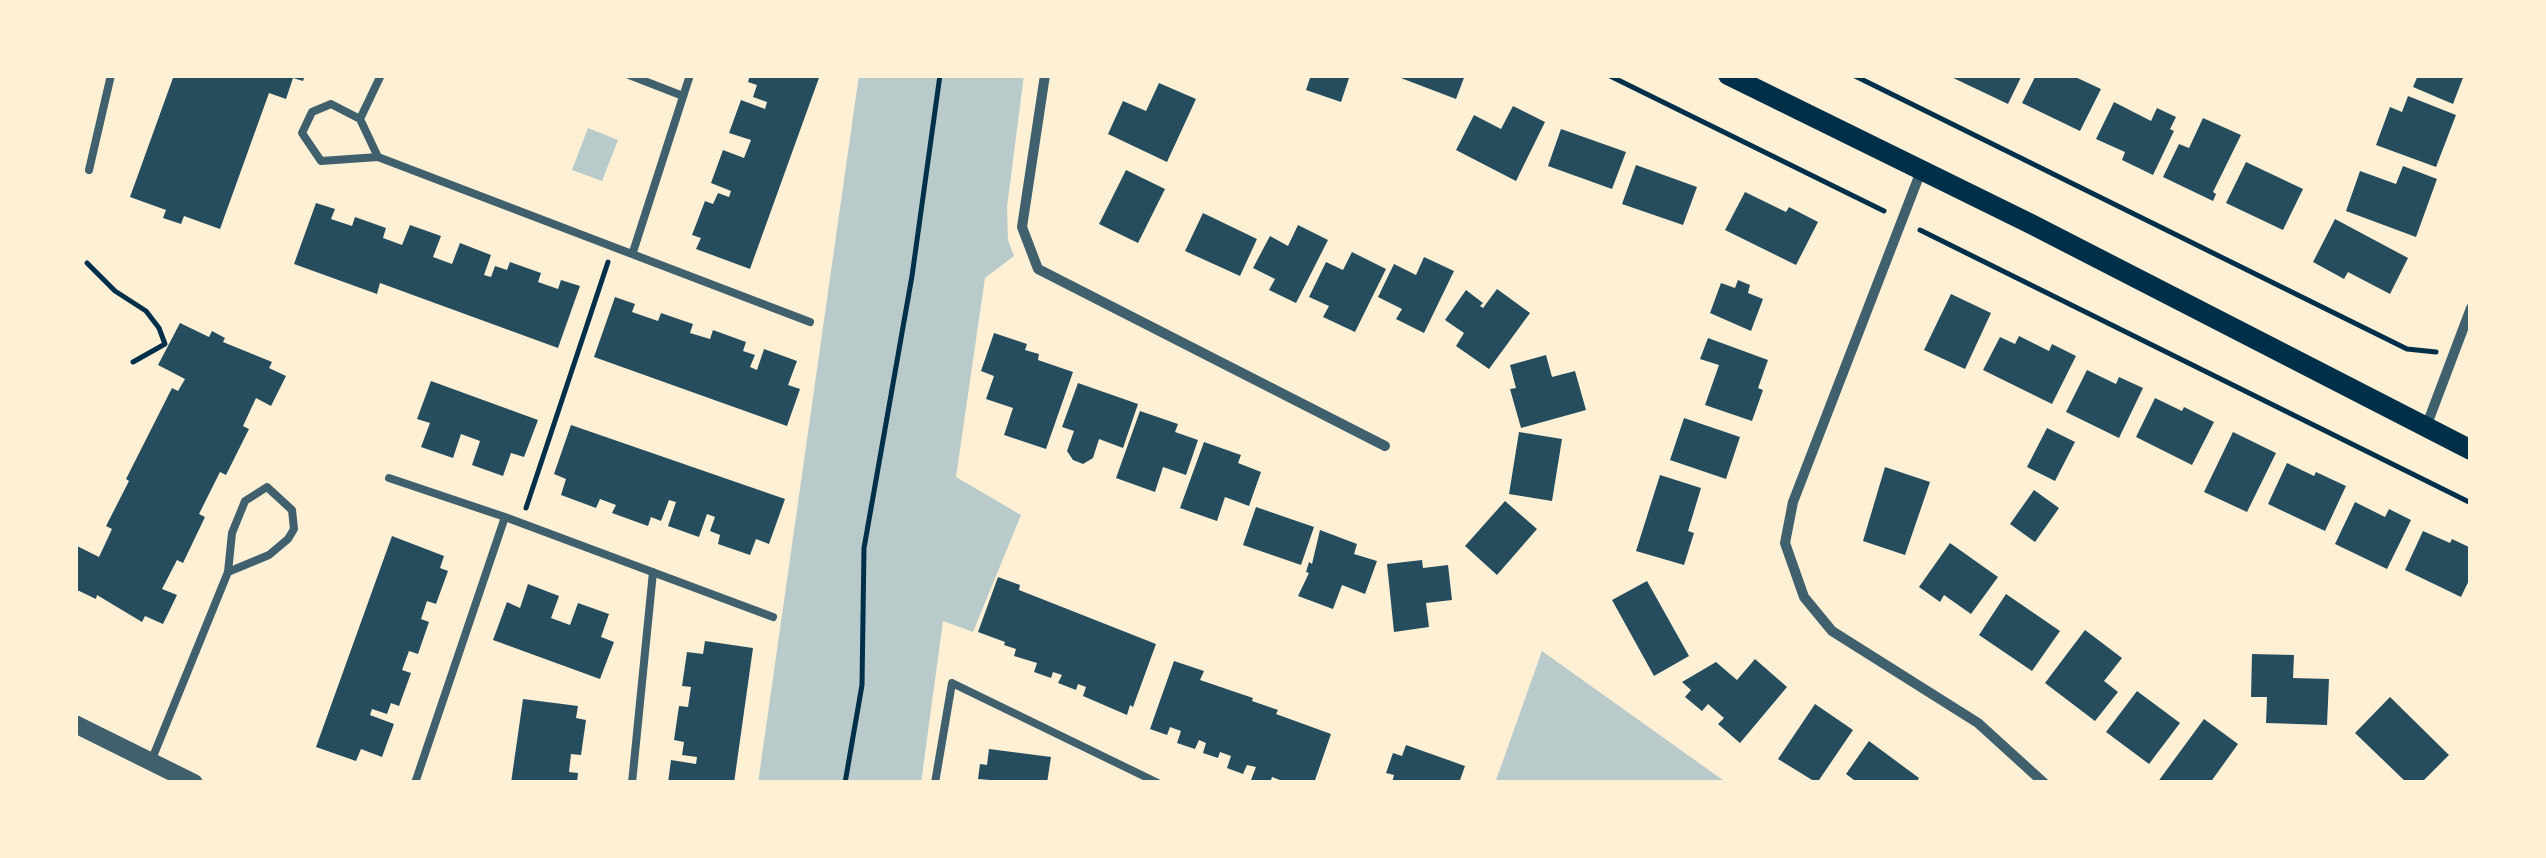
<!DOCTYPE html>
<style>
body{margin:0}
#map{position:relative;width:2546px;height:858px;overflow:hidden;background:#fdf0d5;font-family:Commissioner,sans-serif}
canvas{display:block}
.frame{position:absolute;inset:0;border:78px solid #fdf0d5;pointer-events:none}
</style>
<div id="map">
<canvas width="2546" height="858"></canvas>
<div class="frame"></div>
</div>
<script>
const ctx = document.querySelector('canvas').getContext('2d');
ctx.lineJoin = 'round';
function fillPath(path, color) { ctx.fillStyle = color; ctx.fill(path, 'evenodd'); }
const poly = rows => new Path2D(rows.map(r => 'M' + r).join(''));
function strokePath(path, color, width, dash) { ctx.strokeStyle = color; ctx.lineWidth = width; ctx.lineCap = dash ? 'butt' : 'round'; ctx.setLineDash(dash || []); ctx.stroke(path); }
fillPath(poly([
 [859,75,1024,75,1007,207,1008,240,1014,256,985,278,956,477,1021,515,973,632,943,621,921,783,758,783],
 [588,128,618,140,602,181,572,170],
 [1542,651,1720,778,1728,783,1495,783]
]), '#b9caca');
fillPath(poly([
 [174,75,305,75,303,81,293,78,286,99,269,93,220,229,184,216,181,224,163,218,166,210,130,197],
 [750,75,820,75,750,269,696,249,701,238,692,235,705,201,713,204,718,193,729,197,731,191,711,183,723,150,744,158,751,140,729,133,741,100,765,109,767,102,753,97,757,85,748,82],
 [1311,75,1350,75,1341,102,1306,90],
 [1393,75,1465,75,1456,99],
 [1947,75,2022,75,2008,104],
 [2036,75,2071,75,2101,89,2080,131,2022,103],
 [2418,75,2464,75,2453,104,2413,87],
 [1159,83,1196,99,1167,162,1108,134,1123,101,1146,111],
 [2408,96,2456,115,2436,167,2376,145,2390,107,2402,112],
 [2114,102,2151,121,2157,108,2176,117,2170,129,2174,131,2153,175,2122,160,2125,152,2096,139],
 [1513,106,1545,122,1516,181,1456,150,1474,115,1501,129],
 [2203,118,2241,135,2213,192,2216,194,2213,201,2163,177,2179,144,2189,148],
 [1561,129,1626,152,1612,189,1548,166],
 [2246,162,2303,189,2283,230,2226,203],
 [1636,165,1697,187,1683,225,1622,204],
 [2403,166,2437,179,2416,237,2346,211,2360,171,2396,184],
 [1126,170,1165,189,1138,243,1099,224],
 [1745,192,1786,212,1789,207,1818,222,1796,265,1725,230],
 [316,203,335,209,331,219,352,226,355,217,386,228,383,238,402,245,410,225,441,236,433,257,452,264,460,243,491,255,484,275,491,277,495,266,507,270,510,262,541,273,538,282,558,289,561,280,580,286,558,348,380,283,377,294,294,264],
 [1203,213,1257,239,1240,276,1185,251],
 [2335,219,2408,258,2390,294,2348,272,2344,279,2313,262],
 [1298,225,1328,240,1296,303,1269,290,1275,279,1253,268,1270,236,1288,246],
 [1352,252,1386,269,1355,332,1323,317,1329,306,1309,297,1326,262,1343,270],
 [1424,257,1454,271,1424,333,1396,319,1402,309,1378,297,1394,264,1416,275],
 [1738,280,1750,285,1748,293,1763,299,1751,331,1710,313,1721,283,1735,288],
 [1497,289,1530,313,1489,369,1456,346,1464,333,1445,320,1466,290,1483,303,1480,306,1483,308],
 [1951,294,1991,313,1965,369,1924,350],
 [615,297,635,304,632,312,658,321,661,313,693,324,690,333,710,339,713,330,746,342,743,351,755,355,750,367,757,370,764,349,797,361,788,385,800,389,787,426,594,357],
 [180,323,209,337,212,331,225,338,223,342,272,362,269,368,286,376,271,406,256,398,243,426,249,429,226,475,220,472,199,514,205,517,183,563,177,560,162,589,177,595,163,624,145,616,142,622,97,595,96,599,75,589,78,582,75,545,99,557,112,529,106,526,129,481,126,479,172,388,178,391,185,379,158,365],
 [994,333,1027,344,1025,350,1039,354,1038,360,1073,372,1046,449,1004,435,1013,408,986,399,994,376,981,371],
 [2019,336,2049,351,2052,344,2076,356,2052,404,1983,370,2000,337,2015,344],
 [1708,338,1768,360,1758,388,1763,390,1752,421,1705,405,1719,365,1700,359],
 [1546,355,1552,377,1575,371,1586,410,1521,428,1510,389,1516,388,1510,365],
 [2087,370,2116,384,2119,377,2143,388,2119,438,2066,412],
 [431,381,538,420,524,457,511,453,503,476,472,465,480,441,461,434,453,458,421,447,430,423,417,419],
 [1078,383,1138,404,1123,448,1099,439,1093,458,1083,464,1073,460,1067,451,1074,431,1062,427],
 [2155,398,2182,411,2184,407,2214,422,2192,465,2136,437],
 [1140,411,1178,424,1175,432,1198,440,1186,475,1163,467,1155,492,1116,478],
 [1684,418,1740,437,1726,479,1670,460],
 [571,425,785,499,769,544,756,539,750,555,718,544,720,535,710,531,715,517,707,514,699,537,668,526,676,502,669,500,661,521,651,517,648,526,612,513,616,505,600,499,596,508,561,495,566,479,554,474],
 [2047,428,2075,442,2055,481,2027,467],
 [1519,432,1562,439,1552,501,1509,494],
 [2233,432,2276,453,2247,512,2204,492],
 [1204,442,1241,455,1238,463,1261,472,1249,506,1225,497,1217,521,1180,508],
 [2287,463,2314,476,2316,472,2346,486,2325,531,2268,504],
 [1885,467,1930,482,1905,555,1863,541],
 [1660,475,1701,488,1688,531,1694,533,1684,565,1636,551],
 [2034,490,2059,508,2035,542,2010,524],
 [1505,501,1537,529,1497,575,1465,546],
 [2355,502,2385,517,2389,509,2411,520,2387,569,2335,544],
 [1256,507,1314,527,1301,565,1243,545],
 [1320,530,1357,544,1354,554,1377,561,1365,594,1342,585,1333,609,1298,596,1309,573,1306,572,1309,562,1312,564],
 [2423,531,2450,543,2452,539,2471,548,2471,576,2461,597,2405,570],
 [392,536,444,556,440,568,448,571,436,604,427,601,421,619,429,622,418,654,409,651,402,670,411,673,399,706,391,703,387,714,372,709,370,715,394,724,382,757,361,749,356,761,316,747],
 [1950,543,1998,577,1971,614,1944,595,1940,602,1919,587],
 [1422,560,1423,568,1448,565,1452,600,1426,603,1429,627,1394,632,1387,564],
 [998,577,1020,585,1019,590,1156,644,1133,707,1130,705,1127,715,1083,696,1086,687,1078,684,1076,690,1058,683,1062,675,1053,672,1051,678,1034,672,1037,663,1014,656,1016,649,1004,645,1005,642,978,632],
 [1647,581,1689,656,1654,676,1612,600],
 [528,584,559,596,551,618,570,625,578,603,609,614,601,637,614,642,600,679,493,640,507,602,520,608],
 [2006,594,2060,631,2032,671,1979,635],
 [2085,630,2122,658,2104,681,2118,692,2095,721,2045,683],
 [705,641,753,648,734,783,668,783,671,760,696,764,697,757,682,755,684,742,674,740,679,706,688,707,691,687,682,686,687,652,703,654],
 [2252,654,2294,655,2293,678,2329,679,2327,725,2266,723,2267,697,2251,697],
 [1755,659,1787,687,1740,743,1718,724,1724,718,1708,704,1702,711,1685,697,1691,690,1682,682,1716,662,1737,680],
 [1174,661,1204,671,1200,680,1253,698,1252,701,1278,710,1276,714,1331,734,1314,783,1279,783,1280,780,1272,777,1270,783,1261,783,1251,780,1256,767,1247,765,1243,774,1227,768,1231,756,1220,752,1218,758,1203,753,1206,743,1199,740,1195,749,1177,743,1181,731,1170,727,1167,735,1150,729],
 [2137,691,2180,723,2149,764,2106,732],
 [2390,697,2449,755,2421,783,2407,783,2355,733],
 [523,699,578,706,576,718,586,720,581,755,571,754,569,772,578,773,577,783,511,783],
 [1815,704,1853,730,1817,783,1778,759],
 [2204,719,2238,744,2210,783,2157,783],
 [1869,741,1919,778,1916,783,1858,783,1846,774],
 [1406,745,1465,766,1459,783,1392,783,1394,775,1386,773,1393,753,1402,756],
 [989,749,1051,757,1047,783,990,783,990,780,978,779,980,764,987,765]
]), '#264d5e');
strokePath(poly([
 [1608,75,1884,211],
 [1853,75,2407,349,2436,352],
 [1920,230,2471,503],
 [87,263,115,291,146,311,159,328,165,344,133,362],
 [526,508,608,262],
 [845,783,862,685,864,548,912,276,940,75]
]), '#003049', 5);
strokePath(poly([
 [629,75,683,96],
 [360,119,381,75],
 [378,157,360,119,331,104,312,112,302,133,321,161,378,157,810,322],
 [89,170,111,75],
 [633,252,690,75],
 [389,478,505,517,773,617],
 [152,759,228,572,232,533,245,501,267,487,292,510,294,529,288,539,269,555,228,572],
 [415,783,505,517],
 [632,783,653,572],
 [935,783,952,683,1158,783]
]), '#3f606c', 8);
strokePath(poly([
 [1045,75,1022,227,1038,269,1385,446],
 [1921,171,1793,502,1785,543,1804,597,1832,631,1978,723,2044,783],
 [2426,427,2471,308]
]), '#3f606c', 10);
strokePath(poly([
 [75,724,194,783]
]), '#3f606c', 18);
strokePath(poly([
 [1728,75,2031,224,2471,450]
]), '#003049', 20);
</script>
